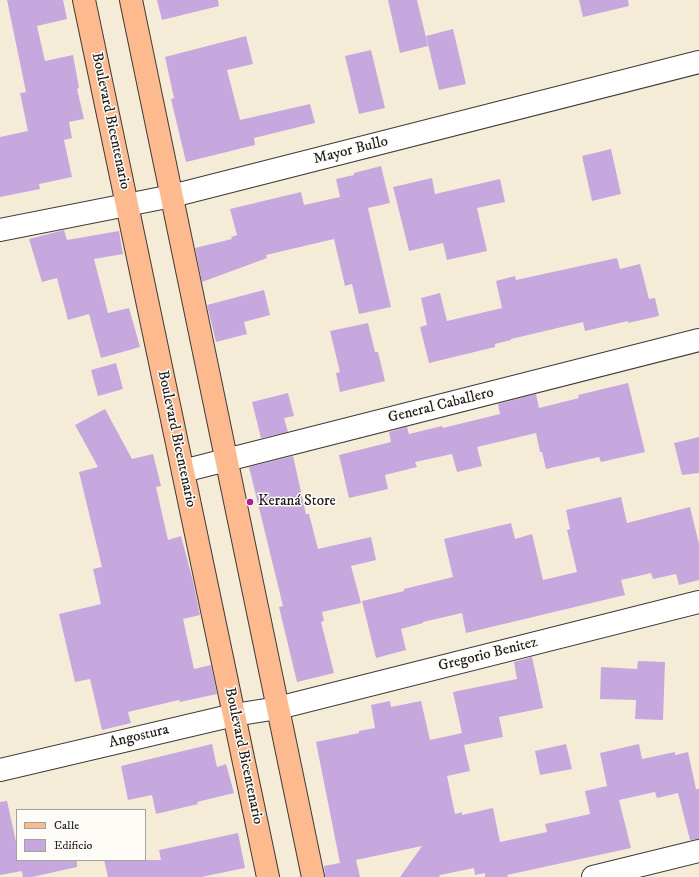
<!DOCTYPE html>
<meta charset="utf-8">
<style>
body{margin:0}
#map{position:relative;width:699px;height:877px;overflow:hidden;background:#f5ecd7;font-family:"IM FELL DW Pica",serif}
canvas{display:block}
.legend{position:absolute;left:16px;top:809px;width:130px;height:52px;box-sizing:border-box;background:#fdfcf7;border:1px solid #a3a29f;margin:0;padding:5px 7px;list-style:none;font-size:12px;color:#1c1c1c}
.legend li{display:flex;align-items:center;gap:8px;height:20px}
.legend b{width:20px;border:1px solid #a3a29f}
</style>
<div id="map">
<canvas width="699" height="877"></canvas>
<ul class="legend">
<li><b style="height:5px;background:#fcba8e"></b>Calle</li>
<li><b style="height:11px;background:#c6a8df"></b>Edificio</li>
</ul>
</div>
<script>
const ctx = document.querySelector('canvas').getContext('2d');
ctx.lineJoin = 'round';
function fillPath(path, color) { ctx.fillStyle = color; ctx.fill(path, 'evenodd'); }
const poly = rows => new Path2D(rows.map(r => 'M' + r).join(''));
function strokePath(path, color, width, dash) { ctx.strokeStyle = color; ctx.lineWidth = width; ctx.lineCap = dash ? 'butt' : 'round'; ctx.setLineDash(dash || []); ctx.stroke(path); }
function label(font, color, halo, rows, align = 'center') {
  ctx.font = font + ' "IM FELL DW Pica",serif'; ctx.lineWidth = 3; ctx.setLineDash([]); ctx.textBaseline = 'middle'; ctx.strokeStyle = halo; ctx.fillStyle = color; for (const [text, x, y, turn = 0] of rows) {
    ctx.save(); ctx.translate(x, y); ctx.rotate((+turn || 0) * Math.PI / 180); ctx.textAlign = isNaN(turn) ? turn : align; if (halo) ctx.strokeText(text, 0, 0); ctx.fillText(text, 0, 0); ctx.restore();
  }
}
fillPath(poly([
 [7,0,63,0,67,19,37,26,45,61,73,55,79,88,77,89,84,119,69,122,72,138,64,140,72,177,39,184,40,189,0,197,0,137,28,131,20,93,26,92],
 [157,0,218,0,219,6,162,20],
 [388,0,417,0,428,46,400,53],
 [579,0,628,0,629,6,583,17],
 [453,29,466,84,439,90,426,36],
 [246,36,253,64,227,70,240,120,310,104,315,123,254,138,255,145,186,162,171,99,174,98,165,57],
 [371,50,385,108,359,114,345,56],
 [611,149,621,194,592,201,582,156],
 [381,166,390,203,368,208,391,307,359,314,352,284,345,286,334,239,266,255,267,258,202,282,195,248,232,239,231,237,237,235,230,209,301,192,304,205,340,197,336,179,354,175,354,173],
 [432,178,435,194,500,179,505,202,477,208,487,251,447,260,443,243,409,251,393,187],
 [64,230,67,240,119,231,123,254,94,259,108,313,129,308,140,347,101,358,89,314,68,320,57,278,42,282,29,239],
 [617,258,620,269,640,264,649,299,655,298,659,316,628,323,628,321,585,331,583,322,511,339,511,340,495,344,495,347,429,363,420,327,427,325,421,298,440,293,447,321,502,308,496,281,515,276,516,280],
 [264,290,270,315,244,322,247,334,216,342,207,305],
 [368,323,375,352,378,352,385,381,340,392,336,373,340,372,330,331],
 [116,363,123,389,98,396,91,370],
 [628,383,645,452,601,462,599,457,546,469,542,452,540,452,536,433,477,447,482,466,457,472,452,454,415,462,417,467,385,475,388,489,349,498,339,455,391,442,389,432,407,427,409,434,442,426,443,428,500,414,498,404,536,394,539,408,579,398,578,395],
 [288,393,294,416,284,418,288,432,261,438,252,402],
 [105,409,132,459,153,454,161,486,156,487,168,540,181,536,193,581,200,615,183,619,194,669,211,665,217,694,180,702,179,700,128,712,131,723,102,730,90,679,75,682,59,614,101,604,93,569,102,567,79,472,98,467,75,425],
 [699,437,699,473,682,475,674,443],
 [293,456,306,514,309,514,318,549,371,537,376,560,351,566,361,603,322,612,324,621,321,622,334,673,297,682,279,607,283,606,249,467],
 [621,497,627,523,690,507,699,544,699,580,679,585,676,574,653,579,651,573,621,580,625,595,466,633,462,613,423,622,423,623,401,629,406,650,376,658,362,601,404,591,404,589,453,577,444,539,511,523,515,539,532,534,543,580,577,572,567,530,570,529,566,510],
 [532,657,543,708,499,717,503,737,464,745,470,771,447,776,455,814,462,812,462,815,493,808,500,842,547,832,545,824,590,814,585,791,607,786,600,753,639,744,642,759,675,752,675,755,688,752,696,789,699,789,699,839,690,840,678,793,657,798,655,792,619,800,631,848,507,875,508,877,485,877,485,873,475,875,474,868,440,875,439,877,400,877,422,846,356,860,360,877,325,877,324,866,340,863,316,742,359,733,359,731,375,728,371,705,390,701,391,707,421,701,430,740,462,733,453,692,517,679,514,662],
 [638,661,665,662,663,720,635,719,636,700,600,699,601,667,637,669],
 [212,744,217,767,226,764,234,793,197,802,198,804,156,814,152,795,128,800,121,766],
 [566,744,572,769,540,775,535,751],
 [7,801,17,846,17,860,20,860,22,871,0,875,0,802],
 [238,833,245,868,201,877,108,877,104,860,161,860,159,850],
 [20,860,77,860,77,867,32,877,23,877]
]), '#c6a8df');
const minor = poly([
 [0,230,172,196,699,62],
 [183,471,699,340],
 [0,770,234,715,278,708,699,602],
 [593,877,699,851]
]);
const major = poly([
 [84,0,268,877],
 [131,0,313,877]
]);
strokePath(minor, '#3d3b38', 24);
strokePath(major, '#3d3b38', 24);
strokePath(minor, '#fff', 22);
strokePath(major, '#fcba8e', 22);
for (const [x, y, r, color] of [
 [250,502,4,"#b5179e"]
]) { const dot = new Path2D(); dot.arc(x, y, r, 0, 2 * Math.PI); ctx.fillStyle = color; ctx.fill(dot); strokePath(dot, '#fdfcf7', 1.5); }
label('15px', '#1c1c1c', '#fdfcf7', [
 ["Boulevard Bicentenario",110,121,78],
 ["Mayor Bullo",351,151,-14],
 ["General Caballero",441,406,-14],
 ["Boulevard Bicentenario",176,439,78],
 ["Gregorio Benitez",488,655,-14],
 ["Angostura",139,737,-13],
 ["Boulevard Bicentenario",243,756,78]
]);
label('15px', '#1c1c1c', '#fdfcf7', [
 ["Keraná Store",258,502]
], 'left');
</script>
